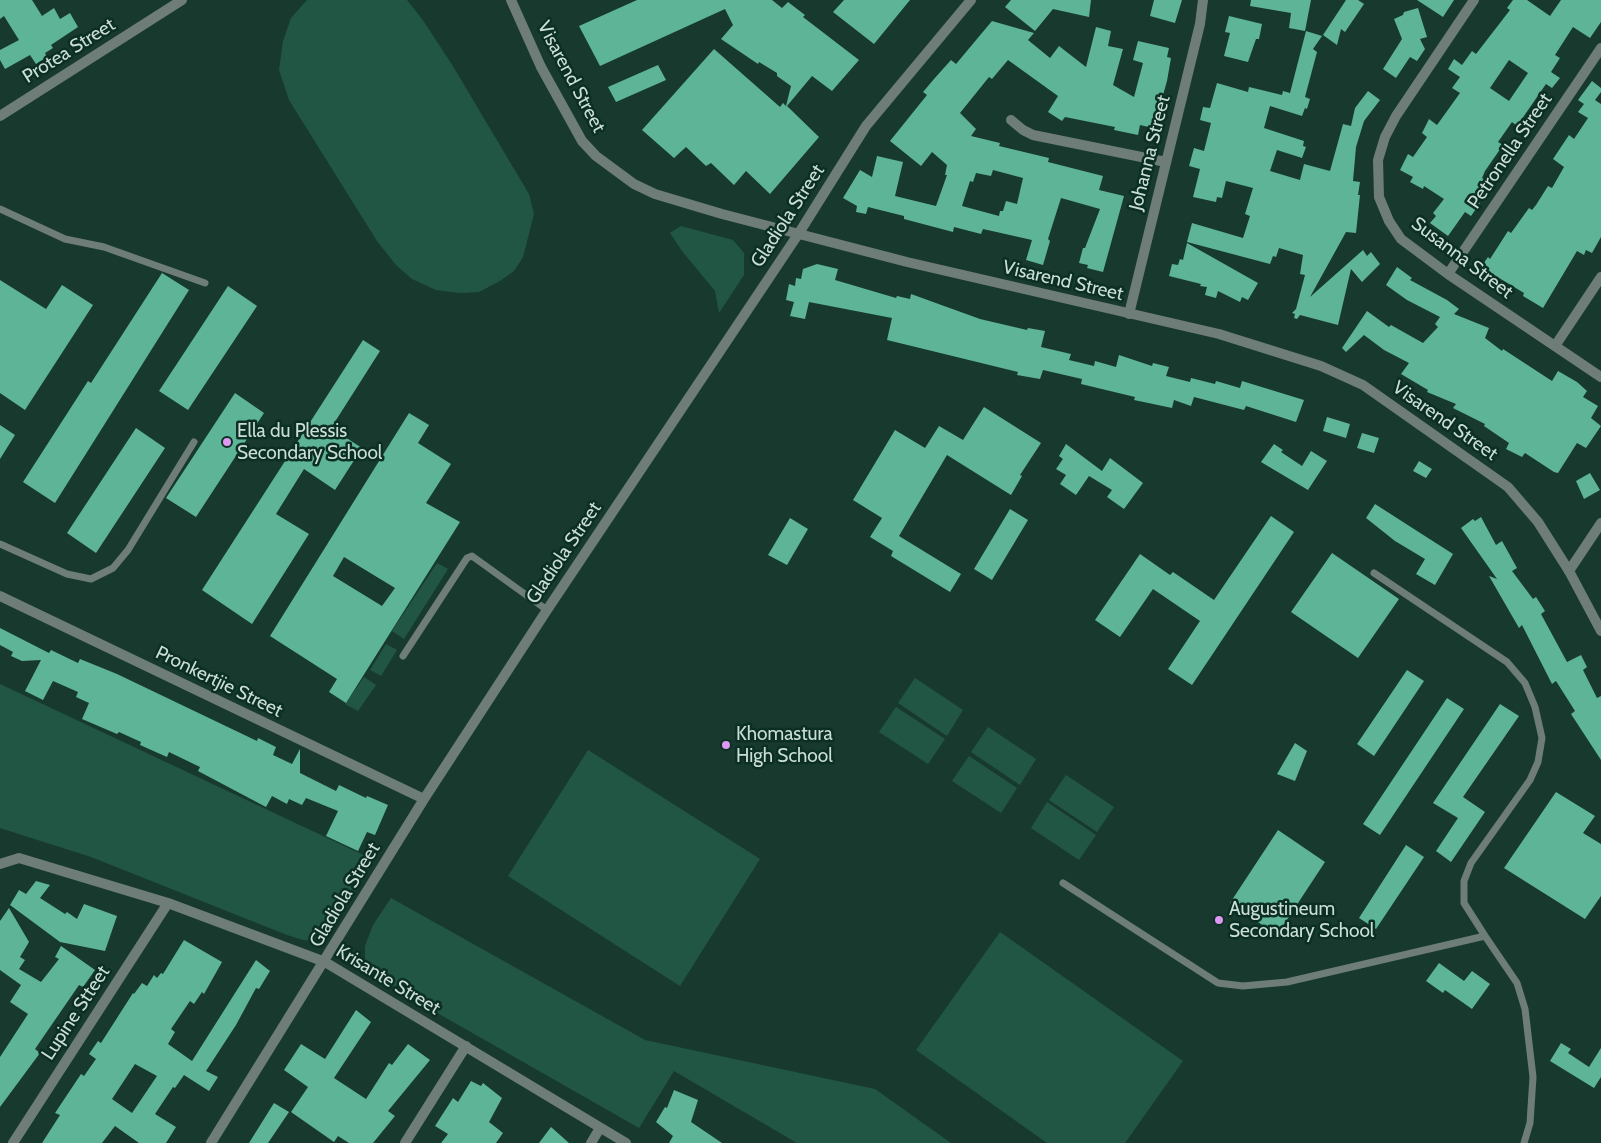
<!DOCTYPE html>
<style>
body{margin:0}
canvas{display:block;background:#17392e}
</style>
<canvas width="1601" height="1143"></canvas>
<script>
const ctx = document.querySelector('canvas').getContext('2d');
ctx.lineJoin = 'round';
function fillPath(path, color) { ctx.fillStyle = color; ctx.fill(path, 'evenodd'); }
const poly = rows => new Path2D(rows.map(r => 'M' + r).join(''));
function strokePath(path, color, width, dash) { ctx.strokeStyle = color; ctx.lineWidth = width; ctx.lineCap = dash ? 'butt' : 'round'; ctx.setLineDash(dash || []); ctx.stroke(path); }
function label(font, color, halo, rows, align = 'center') {
  ctx.font = font + ' Cabin,sans-serif'; ctx.lineWidth = 5; ctx.setLineDash([]); ctx.textBaseline = 'middle'; ctx.strokeStyle = halo; ctx.fillStyle = color; for (const [text, x, y, turn = 0] of rows) {
    ctx.save(); ctx.translate(x, y); ctx.rotate((+turn || 0) * Math.PI / 180); ctx.textAlign = isNaN(turn) ? turn : align; if (halo) ctx.strokeText(text, 0, 0); ctx.fillText(text, 0, 0); ctx.restore();
  }
}
fillPath(poly([
 [307,0,407,0,422,19,451,63,529,194,534,214,523,257,514,271,500,281,479,292,460,293,436,290,412,279,396,265,377,241,289,100,279,70,283,41,291,18],
 [681,226,733,240,744,253,744,275,719,313,715,291,682,251,670,233],
 [437,563,448,569,404,639,392,631],
 [386,644,397,650,381,676,370,670],
 [364,677,376,685,358,711,345,704],
 [915,678,963,710,947,736,898,703],
 [0,684,374,860,330,934,317,941,303,940,287,935,91,857,0,828],
 [896,707,945,739,928,764,879,732],
 [988,727,1036,759,1020,785,971,752],
 [588,750,760,859,680,986,508,876],
 [969,756,1017,788,1001,813,952,781],
 [1066,775,1114,807,1097,832,1049,800],
 [1047,802,1096,835,1079,860,1031,828],
 [391,898,645,1040,875,1089,951,1143,797,1143,674,1071,639,1128,404,994,374,972,365,959,365,946,373,925],
 [1000,932,1183,1061,1125,1143,1047,1143,916,1050]
]), '#215644');
fillPath(poly([
 [0,0,32,0,42,16,54,8,60,19,70,13,78,27,51,45,53,48,45,53,47,57,36,64,30,55,5,69,0,60,0,50,19,40,4,16,0,19],
 [637,0,772,0,782,8,788,2,805,15,803,17,859,60,832,91,812,76,787,106,819,137,770,194,746,171,734,185,711,163,706,166,686,147,674,158,642,130,714,49,780,107,783,103,786,106,791,86,777,76,777,73,759,62,758,64,721,39,733,25,725,9,600,66,579,26],
 [844,0,910,0,874,44,833,12],
 [1011,0,1091,0,1089,17,1053,9,1035,31,1005,7],
 [1154,0,1182,0,1175,23,1150,16],
 [1251,0,1311,0,1305,31,1289,28,1291,13,1250,6],
 [1346,0,1358,0,1364,4,1345,32,1341,29,1337,45,1323,35],
 [1417,0,1454,0,1443,17],
 [1513,0,1527,0,1550,16,1561,0,1601,0,1601,22,1590,38,1573,27,1555,55,1560,58,1551,72,1560,78,1552,88,1546,84,1517,126,1512,122,1498,142,1503,145,1485,171,1482,178,1487,182,1474,200,1480,203,1471,216,1465,212,1448,236,1430,223,1436,216,1433,213,1444,199,1424,186,1423,189,1410,182,1413,177,1400,170,1408,154,1413,157,1427,137,1422,133,1429,119,1437,125,1460,93,1452,88,1460,77,1448,69,1454,59,1462,65,1472,51,1476,54,1510,10,1507,8],
 [1509,60,1528,73,1509,101,1490,88],
 [1418,8,1427,37,1420,39,1425,49,1417,61,1410,57,1396,78,1383,69,1402,39,1394,19,1403,15,1404,12],
 [1229,16,1262,24,1259,39,1256,39,1248,62,1224,56,1230,33,1225,32],
 [992,21,1034,33,1028,40,1050,58,1059,46,1086,67,1096,27,1111,31,1108,46,1123,49,1113,85,1134,97,1143,63,1133,60,1138,41,1169,48,1167,57,1171,58,1167,81,1163,95,1161,95,1153,128,1140,125,1138,135,1114,130,1115,127,1065,117,1062,121,1048,112,1058,96,1008,60,992,79,989,77,960,113,976,129,971,136,1000,143,999,146,1049,158,1048,162,1103,176,1099,190,1124,196,1103,272,1087,268,1088,265,1079,263,1083,248,1085,248,1100,209,1061,198,1048,239,1050,241,1043,265,1026,260,1032,240,983,229,981,234,954,227,953,232,904,219,904,216,868,207,866,214,856,212,857,206,843,198,860,170,872,177,877,156,903,162,895,196,936,206,947,175,945,175,947,165,932,152,921,166,890,141,927,95,923,92,934,79,951,60,956,64],
 [993,170,1023,178,1017,204,1006,201,1003,211,1000,211,999,216,962,206,970,181,973,182,976,173,991,176],
 [1306,31,1322,36,1313,49,1317,52,1305,97,1310,99,1307,109,1305,108,1302,116,1270,106,1264,128,1304,141,1303,146,1306,147,1302,158,1277,150,1270,171,1300,180,1304,164,1330,171,1343,124,1351,126,1355,108,1368,91,1380,100,1364,121,1356,147,1353,181,1360,182,1358,195,1360,195,1356,233,1346,232,1310,297,1363,250,1367,256,1371,252,1380,264,1362,282,1351,269,1338,325,1300,315,1297,319,1294,318,1295,314,1292,313,1296,309,1305,275,1300,274,1303,255,1279,248,1276,257,1273,256,1270,264,1187,242,1192,223,1243,238,1250,216,1245,214,1253,188,1226,181,1222,198,1217,197,1216,202,1193,197,1200,169,1189,166,1194,148,1204,151,1211,123,1200,120,1203,107,1210,108,1217,83,1248,92,1249,87,1282,95,1283,91,1290,93],
 [658,65,666,80,616,102,608,87],
 [1592,81,1601,88,1601,92,1595,100,1601,104,1601,237,1592,253,1586,250,1584,255,1577,251,1543,308,1523,296,1524,293,1481,267,1488,257,1490,259,1508,231,1511,233,1529,208,1532,210,1536,205,1548,186,1552,188,1564,167,1553,159,1569,135,1574,139,1588,118,1578,112,1584,104,1578,100],
 [1187,243,1258,283,1248,300,1242,297,1240,302,1218,291,1216,298,1205,295,1207,287,1200,286,1201,284,1169,276,1172,264,1178,265,1180,259,1183,260],
 [817,264,838,269,835,280,896,298,897,296,910,299,911,294,980,319,1027,330,1028,328,1045,331,1041,347,1071,354,1069,360,1094,366,1095,361,1116,367,1119,355,1152,366,1153,363,1169,367,1166,376,1190,382,1191,378,1215,384,1216,381,1240,388,1242,381,1304,400,1296,422,1246,406,1244,410,1194,397,1191,406,1174,400,1172,408,1134,400,1135,397,1081,384,1082,379,1043,370,1040,379,1017,375,1018,372,887,340,892,318,809,302,805,319,790,316,794,302,786,300,789,284,795,286,796,278,801,279,803,269],
 [1397,267,1412,278,1410,280,1447,300,1459,309,1454,314,1489,328,1485,338,1502,351,1503,349,1552,381,1558,371,1577,382,1587,391,1583,397,1598,406,1591,418,1601,426,1586,448,1577,443,1558,473,1554,472,1525,453,1522,457,1506,449,1509,443,1484,426,1485,424,1453,408,1456,404,1427,392,1428,390,1401,374,1409,363,1384,350,1364,335,1346,352,1342,348,1367,311,1389,327,1391,325,1423,343,1438,327,1435,324,1440,317,1407,300,1386,285],
 [162,273,189,290,55,503,23,482,88,381,91,383],
 [0,280,46,309,62,285,93,305,25,410,0,393],
 [228,286,257,306,188,410,159,391],
 [363,340,380,351,331,428,362,448,335,490,304,469,276,514,309,534,252,624,202,590],
 [235,393,264,413,196,517,166,498],
 [984,407,1041,443,1020,475,1022,476,1011,495,947,455,899,536,961,574,950,592,891,556,893,551,870,537,882,518,853,500,895,430,925,448,939,426,963,440],
 [409,413,429,425,418,443,451,464,426,503,460,522,346,703,329,692,337,679,270,636],
 [344,557,395,588,382,606,333,576],
 [1327,417,1350,424,1346,438,1323,431],
 [0,425,15,435,0,459],
 [136,428,165,448,96,553,67,533],
 [1362,433,1379,438,1374,453,1357,448],
 [1066,444,1102,471,1110,458,1143,483,1124,509,1107,497,1112,490,1089,476,1076,495,1060,484,1066,475,1056,469,1063,459,1059,456],
 [1274,444,1283,450,1281,452,1302,466,1311,451,1327,461,1308,490,1261,462],
 [1419,461,1432,469,1426,478,1413,471],
 [1590,473,1600,490,1584,499,1576,481],
 [1375,504,1453,554,1435,585,1416,574,1425,559,1395,541,1366,518],
 [1010,509,1028,520,992,580,974,569],
 [1271,516,1294,532,1192,685,1168,669,1200,621,1153,589,1120,637,1095,620,1140,554,1170,575,1173,572,1214,600],
 [1481,517,1496,545,1502,541,1517,568,1512,571,1533,599,1536,597,1545,611,1541,614,1567,662,1581,655,1587,667,1583,670,1597,698,1601,696,1601,760,1571,714,1575,711,1556,681,1552,684,1522,625,1519,628,1489,576,1497,579,1461,528,1473,519,1475,521],
 [790,518,808,529,787,565,768,555],
 [1332,553,1399,599,1358,658,1291,612],
 [0,628,49,653,51,650,78,663,80,659,117,674,257,741,258,738,276,747,273,755,292,764,300,749,300,773,336,791,339,785,366,798,367,796,388,805,375,835,367,832,358,851,326,836,338,811,306,798,302,805,289,799,287,804,272,796,266,807,198,771,200,767,169,752,167,757,140,745,141,742,119,732,117,734,82,719,89,703,76,697,78,692,53,681,43,700,25,691,41,660,22,661,11,656,13,652,0,645],
 [1407,670,1424,681,1374,756,1357,744],
 [1447,698,1464,709,1380,835,1363,824],
 [1500,704,1519,716,1463,797,1485,812,1451,862,1436,851,1458,818,1433,803],
 [1295,743,1307,751,1295,781,1277,774],
 [1556,792,1595,816,1583,833,1601,844,1601,896,1585,919,1504,868],
 [1278,830,1325,862,1277,935,1230,903],
 [1406,845,1424,857,1376,929,1359,918],
 [36,881,50,885,40,898,65,914,67,912,77,919,84,904,117,916,105,951,60,942,10,905,19,890,26,894],
 [9,908,29,942,20,957,25,960,19,969,41,982,59,959,55,957,61,946,95,970,83,987,79,985,35,1049,40,1053,0,1107,0,1057,28,1014,10,1002,21,985,0,970,0,921],
 [184,940,222,962,204,994,202,992,194,1004,190,1001,171,1029,175,1032,168,1044,192,1061,256,960,270,971,259,989,256,988,236,1025,206,1071,218,1077,209,1091,184,1075,175,1088,173,1087,155,1114,176,1127,166,1143,139,1143,115,1126,102,1143,42,1143,60,1115,55,1113,81,1074,84,1076,96,1059,89,1054,98,1041,101,1043,133,993,134,994,142,983,147,986,154,975,157,978,161,973,163,974],
 [135,1064,157,1076,132,1113,112,1099],
 [1439,963,1464,981,1472,971,1490,984,1472,1009,1445,990,1443,993,1426,981],
 [356,1010,371,1022,334,1078,366,1099,389,1063,392,1065,408,1044,430,1060,388,1111,395,1116,373,1143,349,1143,338,1136,334,1142,291,1112,308,1087,284,1070,301,1044,325,1059],
 [1561,1043,1571,1049,1568,1053,1589,1067,1601,1048,1601,1077,1594,1088,1550,1061],
 [471,1081,481,1086,483,1083,502,1098,489,1122,503,1133,496,1143,441,1143,448,1134,435,1126,453,1098,458,1102],
 [674,1090,698,1100,691,1122,722,1143,669,1143,673,1136,656,1122,665,1107,667,1108],
 [274,1103,289,1112,268,1143,249,1143],
 [551,1127,569,1143,539,1143]
]), '#5eb496');
strokePath(poly([
 [0,209,65,239,104,247,205,283],
 [0,544,67,574,91,579,113,568,128,550,194,442],
 [1374,573,1507,662,1525,683,1535,707,1542,738,1538,762,1530,780,1471,863,1464,881,1464,903,1485,936],
 [403,656,467,558,472,556,547,610],
 [1063,883,1218,983,1243,986,1287,982,1485,936,1517,983,1525,1009,1533,1077,1530,1123,1524,1143]
]), '#6e7d77', 7);
strokePath(poly([
 [1474,0,1396,116,1385,137,1378,160,1379,197,1389,221,1401,239,1448,274,1601,377],
 [0,116,182,0],
 [1011,120,1023,130,1033,135,1166,162],
 [1448,274,1601,48],
 [1129,314,1200,24,1203,0],
 [1555,346,1601,277],
 [1569,571,1601,523],
 [0,596,424,799],
 [0,864,19,858,168,903,325,962,626,1143],
 [13,1143,168,903],
 [211,1143,424,799,547,610,799,233,866,126,971,0],
 [405,1143,466,1046],
 [591,1143,600,1128]
]), '#6e7d77', 10);
strokePath(poly([
 [511,0,541,67,582,141,596,156,634,184,655,194,722,214,907,262,1219,334,1321,366,1363,385,1508,487,1538,522,1569,571,1601,631]
]), '#6e7d77', 10);
for (const [x, y, r, color] of [
 [227,442,5,"#de98f2"],
 [726,745,5,"#de98f2"],
 [1219,920,5,"#de98f2"]
]) { const dot = new Path2D(); dot.arc(x, y, r, 0, 2 * Math.PI); ctx.fillStyle = color; ctx.fill(dot); strokePath(dot, '#0c2f24', 2); }
label('19px', '#cbded6', '#0c2f24', [
 ["Protea Street",69,51,-32],
 ["Visarend Street",571,77,62],
 ["Petronella Street",1510,151,-56],
 ["Johanna Street",1150,153,-76],
 ["Gladiola Street",788,216,-57],
 ["Susanna Street",1462,258,37],
 ["Visarend Street",1063,281,13],
 ["Visarend Street",1445,421,35],
 ["Gladiola Street",564,553,-56],
 ["Pronkertjie Street",219,682,26],
 ["Gladiola Street",345,895,-59],
 ["Krisante Street",388,980,31],
 ["Lupine Stteet",76,1013,-57]
]);
label('19px', '#cbded6', '#0c2f24', [
 ["Ella du Plessis",237,431],
 ["Secondary School",237,453],
 ["Khomastura",736,734],
 ["High School",736,756],
 ["Augustineum",1229,909],
 ["Secondary School",1229,931]
], 'left');
</script>
